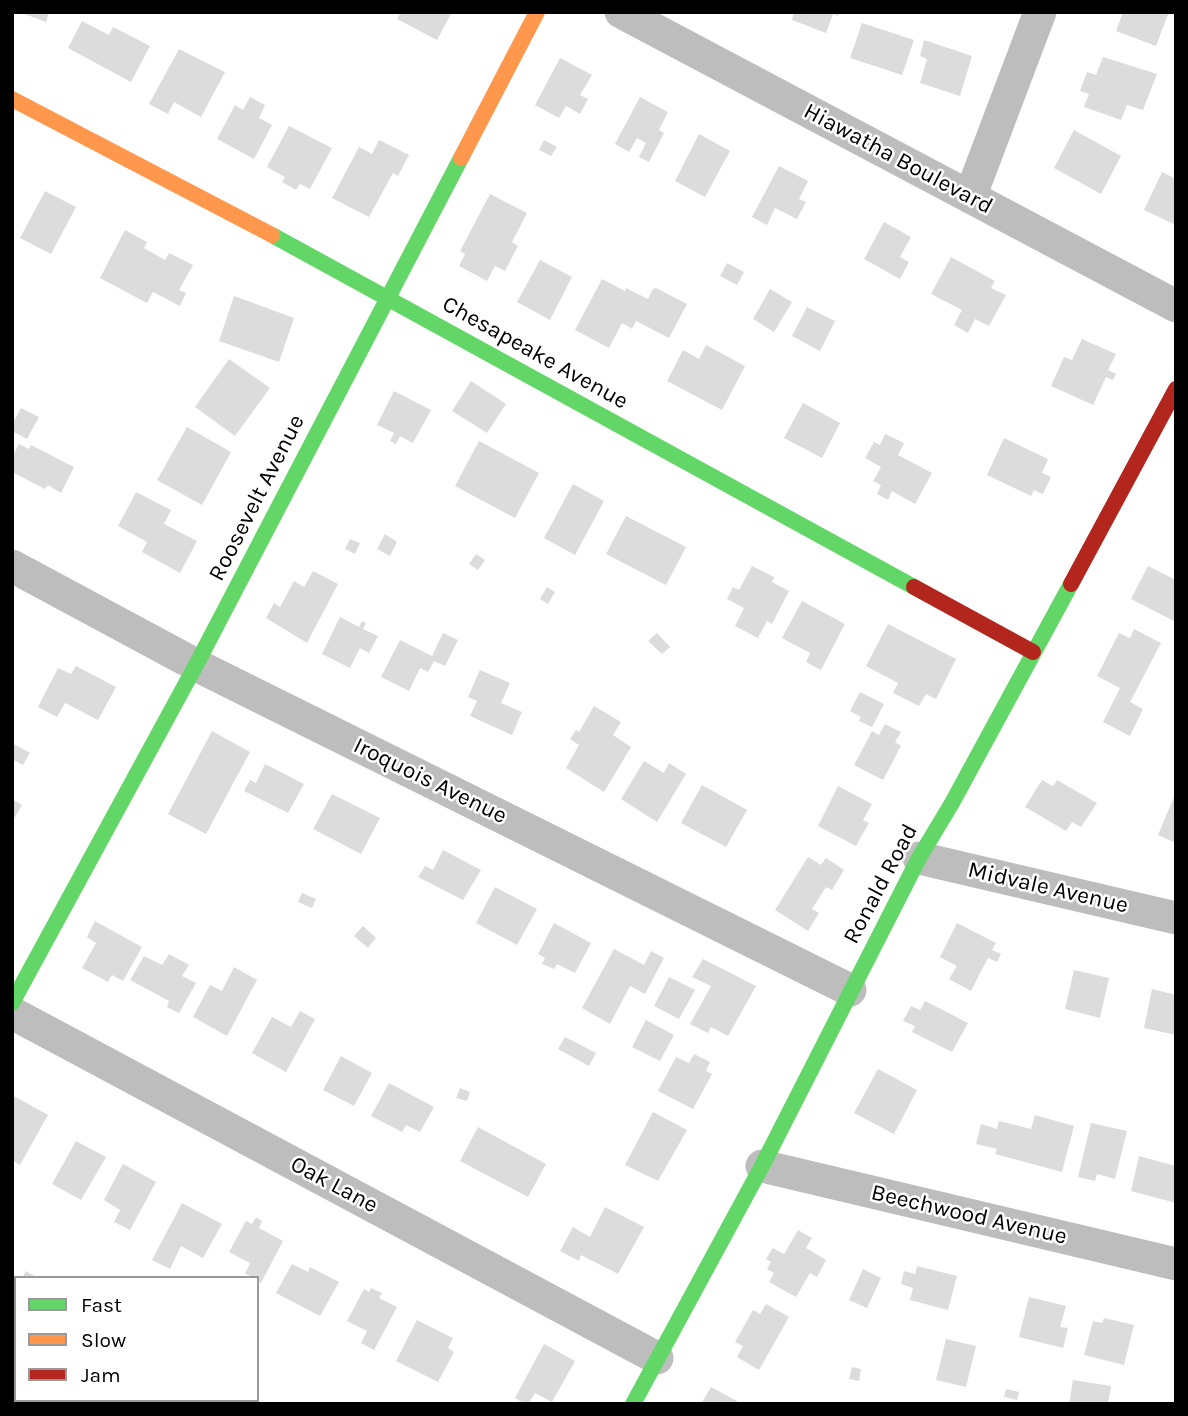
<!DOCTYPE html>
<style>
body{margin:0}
#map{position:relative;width:1188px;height:1416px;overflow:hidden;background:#fff;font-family:Karla,sans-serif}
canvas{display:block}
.frame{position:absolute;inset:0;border:14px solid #000;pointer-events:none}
.legend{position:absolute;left:14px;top:1276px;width:245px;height:126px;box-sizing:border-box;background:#fff;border:2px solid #999;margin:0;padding:9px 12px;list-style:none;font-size:21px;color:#000}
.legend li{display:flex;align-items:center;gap:14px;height:35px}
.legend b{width:35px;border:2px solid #999}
</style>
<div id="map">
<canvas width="1188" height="1416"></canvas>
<div class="frame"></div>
<ul class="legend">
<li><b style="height:9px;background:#63d668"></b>Fast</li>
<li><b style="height:9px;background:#ff974d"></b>Slow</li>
<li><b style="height:9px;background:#b3261e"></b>Jam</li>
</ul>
</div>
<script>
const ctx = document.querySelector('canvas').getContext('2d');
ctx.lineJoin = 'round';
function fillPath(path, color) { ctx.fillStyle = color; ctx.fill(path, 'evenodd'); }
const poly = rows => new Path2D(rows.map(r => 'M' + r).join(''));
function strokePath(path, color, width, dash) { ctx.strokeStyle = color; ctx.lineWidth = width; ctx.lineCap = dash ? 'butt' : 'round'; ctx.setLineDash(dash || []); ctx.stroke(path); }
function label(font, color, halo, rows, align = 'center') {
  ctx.font = font + ' Karla,sans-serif'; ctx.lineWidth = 5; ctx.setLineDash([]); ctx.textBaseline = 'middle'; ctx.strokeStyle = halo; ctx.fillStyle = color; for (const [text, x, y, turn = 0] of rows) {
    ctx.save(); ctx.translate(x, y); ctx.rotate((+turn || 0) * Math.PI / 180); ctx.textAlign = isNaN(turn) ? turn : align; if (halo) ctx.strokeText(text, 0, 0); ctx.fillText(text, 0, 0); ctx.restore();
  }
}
fillPath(poly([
 [19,12,49,12,46,22],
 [401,12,452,12,437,40,397,19],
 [794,12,839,12,838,16,833,14,826,33,792,20],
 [1123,12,1169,12,1156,46,1116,31],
 [82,21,109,35,113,27,150,46,131,82,68,48],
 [862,23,914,40,902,75,850,58],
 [924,40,972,56,960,96,920,83,927,59,920,56],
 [179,49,225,72,201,117,174,102,168,114,149,104],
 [1103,57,1157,74,1143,110,1127,105,1121,120,1084,107,1089,94,1080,91,1087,72,1096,75],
 [560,58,592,75,580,95,588,99,580,114,566,106,559,118,535,105],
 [250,97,265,105,259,118,272,125,254,159,217,139,235,105,243,110],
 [640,97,668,112,659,130,664,133,649,162,639,157,646,143,637,138,629,152,615,144],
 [289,126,332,148,310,189,300,184,296,190,282,182,285,177,267,167],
 [1074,130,1121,156,1101,194,1054,168],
 [699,134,730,151,705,197,675,181],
 [379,140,409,155,398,176,393,173,369,217,332,198,359,147,372,154],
 [544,140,557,147,551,156,539,150],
 [779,166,808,181,799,199,806,202,797,219,775,208,767,225,752,217],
 [1162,172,1176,179,1176,225,1144,210],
 [45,191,76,207,51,254,20,238],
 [490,194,527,213,512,242,518,246,505,271,495,266,487,281,459,266,465,254,460,251],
 [884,222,911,237,900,257,909,262,900,279,864,259],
 [125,230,147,242,144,248,165,260,169,253,193,265,179,290,186,293,180,306,153,292,147,303,100,278],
 [951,257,995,281,991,288,1006,295,989,326,975,319,968,333,954,325,962,310,931,294],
 [540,260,572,277,550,320,517,302],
 [727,263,744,272,737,285,720,276],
 [602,279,625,291,626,288,648,299,653,289,656,288,687,304,669,338,636,321,632,329,622,323,609,348,575,330],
 [770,289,792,302,774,332,753,319],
 [234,296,294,318,279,362,219,341],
 [807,307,835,321,820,351,792,336],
 [1082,339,1116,354,1108,370,1116,374,1113,380,1106,377,1093,405,1051,386,1064,357,1072,360],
 [706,345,745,366,722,410,667,381,683,350,699,359],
 [229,359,270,388,235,436,195,407],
 [471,381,506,404,487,433,452,411],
 [394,391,431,410,413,443,400,436,396,444,390,441,394,433,377,425],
 [803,403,840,423,822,458,784,438],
 [21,408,39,417,27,439,12,431,12,425],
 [187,427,231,452,202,505,157,480],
 [885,434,904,443,898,455,932,473,915,504,892,491,888,500,877,494,881,485,873,481,881,467,865,458,874,442,880,445],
 [1004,438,1048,459,1042,473,1051,477,1043,494,1034,490,1031,496,987,475],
 [479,441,539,473,515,518,455,486],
 [19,444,29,449,31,445,74,467,61,493,48,485,45,489,12,472,12,457],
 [573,484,604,501,575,555,544,538],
 [136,492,171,510,164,524,197,541,180,573,142,552,147,542,118,526],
 [626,516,686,547,666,585,606,554],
 [385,534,397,542,390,556,377,549],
 [350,539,360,543,355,554,345,549],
 [476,554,485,560,478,570,469,564],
 [752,566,774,577,772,582,789,591,772,624,767,621,758,638,735,626,744,608,727,599,733,587,739,590],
 [1148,566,1176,580,1176,622,1131,599],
 [313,571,338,584,307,643,266,618,274,603,280,607,294,581,304,587],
 [547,587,555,592,548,604,540,599],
 [802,601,845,624,821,670,806,662,810,653,782,638],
 [340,617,359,627,362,621,366,623,363,629,378,636,369,653,360,648,350,668,322,654],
 [888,624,956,659,936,699,926,694,919,706,893,693,898,683,866,666],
 [1134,629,1161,643,1130,702,1143,709,1130,736,1103,722,1120,688,1097,676,1119,633,1130,638],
 [443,633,458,640,445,666,434,661,428,672,420,668,409,691,381,677,400,640,432,656],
 [657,633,670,647,662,654,648,641],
 [76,666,116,687,98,720,65,703,57,717,38,707,58,668,71,674],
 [480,670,510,683,501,703,522,712,512,735,470,716,477,701,468,697],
 [860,692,884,704,872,727,859,721,861,717,850,711],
 [594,706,621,722,613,735,631,747,604,792,566,768,579,745,570,739,576,730,579,732],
 [885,724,901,732,895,742,901,746,883,780,854,765,872,731,879,735],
 [212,731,250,752,206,834,168,814],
 [12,743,30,753,23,765,12,759],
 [644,761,664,773,669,763,686,774,657,822,621,799],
 [265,764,304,784,288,813,244,791,250,780,256,783],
 [1042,780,1053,786,1057,780,1097,803,1081,827,1072,822,1066,831,1025,807],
 [702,785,747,810,726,847,681,823],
 [838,786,872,804,863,820,869,823,856,846,818,826],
 [1176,792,1176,843,1158,835],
 [332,794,380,818,361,854,313,829],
 [12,799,22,805,12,822],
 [443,850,481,870,463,900,418,877,425,866,433,870],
 [808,857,821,865,826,858,844,870,832,890,826,887,812,909,819,913,808,931,775,910],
 [495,887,537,909,517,945,476,923],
 [302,893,316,899,312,908,298,902],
 [95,921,142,947,123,981,112,975,108,982,82,968,96,943,87,937],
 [554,923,591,943,575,973,557,964,554,969,542,964,545,958,538,954],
 [957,923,996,943,992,950,1001,954,997,962,988,958,971,991,949,979,957,966,940,957],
 [363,926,376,938,368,948,354,936],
 [614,949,644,965,651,951,664,958,645,994,630,986,610,1024,582,1008],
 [169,954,189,965,182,976,196,983,179,1013,167,1007,169,1001,130,980,144,956,162,965],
 [703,959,756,986,728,1036,711,1027,708,1033,690,1024,711,986,692,977],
 [234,967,257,980,227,1036,193,1017,210,985,222,991],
 [1074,970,1109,978,1100,1018,1065,1009],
 [669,977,695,990,679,1019,654,1006],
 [1152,989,1176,995,1176,1035,1144,1028],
 [925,1001,968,1023,952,1052,912,1032,915,1026,903,1021,911,1006,920,1010],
 [300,1011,315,1019,286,1072,252,1053,272,1017,291,1027],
 [646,1020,674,1035,660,1061,632,1047],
 [565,1037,596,1053,589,1066,558,1049],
 [694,1054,710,1062,706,1071,712,1074,693,1109,658,1091,676,1057,689,1063],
 [341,1056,372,1073,354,1106,323,1090],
 [878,1069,917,1090,894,1134,854,1113],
 [389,1083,434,1107,420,1132,406,1125,402,1132,371,1116],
 [460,1088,470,1092,467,1101,456,1098],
 [12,1095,48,1115,20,1165,12,1160],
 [653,1112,687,1130,658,1181,625,1165],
 [1035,1115,1074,1126,1062,1172,995,1154,997,1149,976,1144,981,1124,997,1129,999,1121,1031,1129],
 [1091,1123,1127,1131,1115,1179,1097,1174,1095,1181,1078,1177],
 [478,1127,546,1164,528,1197,460,1161],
 [76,1141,106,1157,81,1200,52,1184],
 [1139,1156,1176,1166,1176,1203,1131,1191],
 [123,1164,156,1182,130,1230,114,1222,120,1210,104,1200],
 [182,1203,222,1224,203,1258,181,1246,170,1269,152,1260],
 [605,1207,644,1227,618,1274,581,1255,579,1261,560,1251,573,1227,590,1237],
 [256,1217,262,1221,259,1228,283,1241,261,1283,257,1281,257,1278,245,1274,250,1263,229,1252,246,1221,252,1224],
 [798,1230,812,1238,806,1248,826,1260,817,1277,810,1273,796,1297,769,1282,774,1273,767,1269,771,1262,766,1259,773,1248,784,1254],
 [292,1264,308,1272,310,1267,339,1282,320,1316,276,1293],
 [917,1266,957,1276,948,1310,910,1300,913,1288,901,1284,904,1271,915,1274],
 [863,1269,881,1278,867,1308,849,1300],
 [26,1271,38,1278,22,1278],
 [12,1281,16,1283,14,1325,12,1324],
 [371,1288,382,1293,379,1298,397,1307,374,1350,361,1343,367,1331,347,1321,364,1289,369,1292],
 [1029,1297,1066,1306,1060,1327,1068,1328,1063,1348,1019,1337],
 [766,1304,789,1317,759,1370,737,1357,743,1346,735,1342,753,1310,760,1314],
 [1104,1318,1134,1325,1124,1365,1084,1355,1093,1321,1102,1323],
 [417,1320,453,1338,448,1348,454,1352,438,1382,396,1361],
 [946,1339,976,1346,966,1387,936,1380],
 [544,1344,575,1361,552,1402,535,1393,528,1404,525,1404,515,1398],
 [852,1367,861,1369,859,1381,849,1379],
 [1073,1380,1111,1386,1108,1404,1069,1404],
 [711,1387,742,1404,701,1404],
 [1006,1389,1019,1392,1017,1400,1004,1397],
 [149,1400,175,1400,182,1404,152,1404]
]), '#dcdcdc');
strokePath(poly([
 [621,12,1176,306],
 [970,197,1040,12],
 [12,566,196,665,850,990],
 [919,858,1176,918],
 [12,1013,657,1358],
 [762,1166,1176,1264]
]), '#bdbdbd', 33);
strokePath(poly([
 [272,235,914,587],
 [12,1003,196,665,461,158],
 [633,1404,762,1166,919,858,952,803,1071,584]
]), '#63d668', 16);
strokePath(poly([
 [12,99,272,235],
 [461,158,537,12]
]), '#ff974d', 16);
strokePath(poly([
 [1071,584,1176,389],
 [914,587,1033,652]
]), '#b3261e', 16);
label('23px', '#000', '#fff', [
 ["Hiawatha Boulevard",898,159,28],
 ["Chesapeake Avenue",535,353,29],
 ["Roosevelt Avenue",257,498,-63],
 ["Iroquois Avenue",430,781,26],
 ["Ronald Road",881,884,-62],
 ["Midvale Avenue",1048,888,13],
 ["Oak Lane",334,1185,28],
 ["Beechwood Avenue",969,1215,13]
]);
</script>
